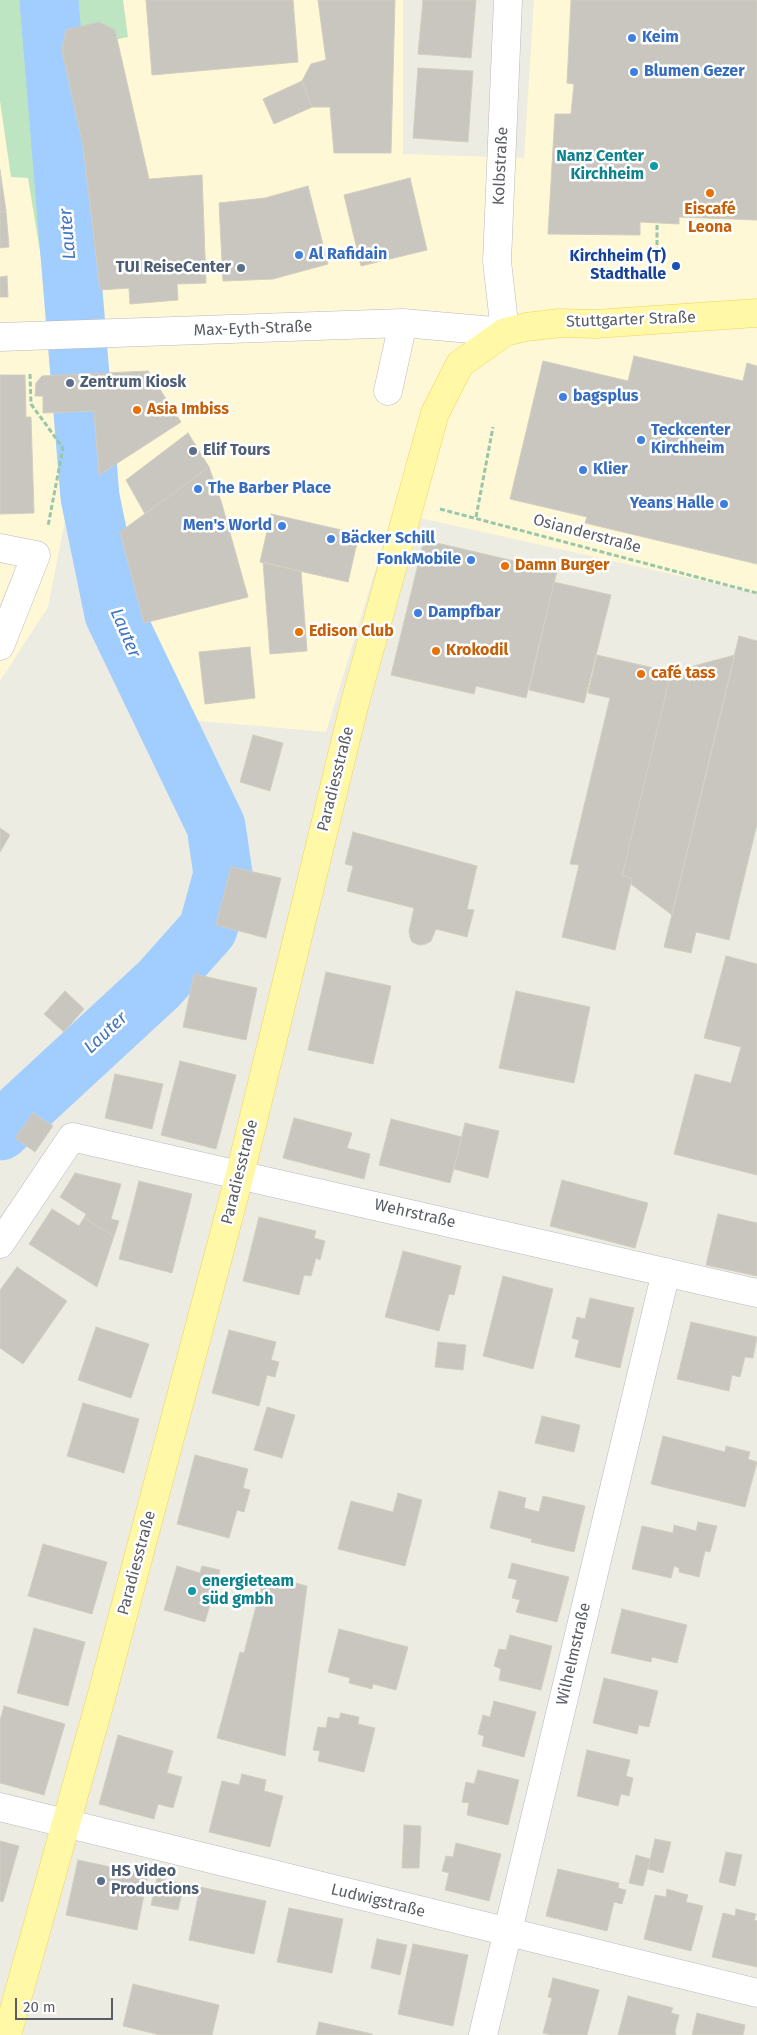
<!DOCTYPE html>
<meta charset="utf-8">
<style>
body{margin:0}
#map{position:relative;width:757px;height:2035px;overflow:hidden;background:#edece2;font-family:"Fira Sans",sans-serif}
canvas{display:block}
.scale{position:absolute;left:15px;top:1998px;width:98px;height:22px;box-sizing:border-box;border:2px solid #5a5d63;border-top:0;padding-left:6px;font-size:15px;line-height:18px;white-space:nowrap;color:#5a5d63;-webkit-text-stroke:4px #fff;paint-order:stroke}
</style>
<div id="map">
<canvas width="757" height="2035"></canvas>
<div class="scale">20 m</div>
</div>
<script>
const ctx = document.querySelector('canvas').getContext('2d');
ctx.lineJoin = 'round';
function fillPath(path, color) { ctx.fillStyle = color; ctx.fill(path, 'evenodd'); }
const poly = rows => new Path2D(rows.map(r => 'M' + r).join(''));
function strokePath(path, color, width, dash) { ctx.strokeStyle = color; ctx.lineWidth = width; ctx.lineCap = dash ? 'butt' : 'round'; ctx.setLineDash(dash || []); ctx.stroke(path); }
function label(font, color, halo, rows, align = 'center') {
  ctx.font = font + ' "Fira Sans",sans-serif'; ctx.lineWidth = 5; ctx.setLineDash([]); ctx.textBaseline = 'middle'; ctx.strokeStyle = halo; ctx.fillStyle = color; for (const [text, x, y, turn = 0] of rows) {
    ctx.save(); ctx.translate(x, y); ctx.rotate((+turn || 0) * Math.PI / 180); ctx.textAlign = isNaN(turn) ? turn : align; if (halo) ctx.strokeText(text, 0, 0); ctx.fillText(text, 0, 0); ctx.restore();
  }
}
fillPath(poly([
 [0,0,403,0,403,154,524,158,534,0,757,0,757,593,393,512,326,732,178,719,133,633,106,481,73,479,48,607,0,681]
]), '#fef8d7');
fillPath(poly([
 [0,0,123,0,128,37,49,54,89,281,45,282,28,178,11,177,0,101]
]), '#bee5c2');
strokePath(poly([
 [0,1131,159,984,208,929,223,874,216,826,114,614,90,497,49,0]
]), '#a1cdff', 59);
const building = poly([
 [146,0,293,0,298,62,152,75,146,0],
 [318,0,395,0,391,153,334,153,330,107,312,107,302,81,311,64,326,60,318,0],
 [423,0,476,0,471,58,418,54,423,0],
 [571,0,757,0,757,220,679,217,679,224,640,222,640,235,548,234,555,114,571,114,574,84,567,83,571,0],
 [99,22,115,30,149,179,202,175,206,283,177,284,178,300,130,304,129,288,100,290,83,146,62,50,66,30,99,22],
 [418,68,473,71,468,142,413,138,418,68],
 [302,81,312,107,274,124,263,99,302,81],
 [0,170,6,211,0,212,0,170],
 [410,178,427,250,361,266,344,195,410,178],
 [308,186,328,264,273,279,223,281,219,203,265,198,308,186],
 [6,211,9,247,0,248,0,212,6,211],
 [7,276,8,297,0,297,0,277,7,276],
 [634,356,743,381,747,363,757,366,757,564,585,523,587,517,510,499,543,361,628,381,634,356],
 [148,371,181,422,99,475,94,411,43,413,43,396,35,396,36,383,42,376,148,371],
 [0,375,25,375,26,417,31,417,34,513,0,514,0,375],
 [188,433,209,467,145,514,126,480,188,433],
 [209,467,221,501,248,597,144,623,120,532,209,467],
 [271,514,359,534,348,582,260,562,271,514],
 [424,540,557,571,526,698,476,686,474,694,391,675,424,540],
 [263,562,301,571,307,651,270,654,263,562],
 [554,582,611,595,584,703,529,690,554,582],
 [739,636,757,641,757,824,729,940,696,932,691,953,664,947,739,636],
 [250,647,255,698,205,704,199,652,250,647],
 [597,655,671,672,622,876,632,878,615,950,562,937,579,865,570,864,610,698,588,693,597,655],
 [735,655,672,915,631,884,632,878,622,876,671,672,735,655],
 [253,735,283,743,270,791,240,782,253,735],
 [0,828,10,835,0,852,0,828],
 [353,832,477,866,467,909,474,910,467,937,436,929,431,941,426,944,419,945,412,942,410,937,409,931,414,908,347,891,353,866,345,864,353,832],
 [231,867,281,878,266,938,216,925,231,867],
 [726,956,757,964,757,1175,674,1154,695,1074,731,1083,741,1047,704,1038,726,956],
 [326,972,391,986,373,1064,308,1050,326,972],
 [194,974,257,988,246,1040,183,1027,194,974],
 [65,991,84,1009,64,1032,44,1014,65,991],
 [516,991,590,1007,574,1083,499,1068,516,991],
 [180,1061,236,1075,216,1149,161,1135,180,1061],
 [115,1074,163,1084,152,1129,105,1118,115,1074],
 [33,1113,53,1126,35,1152,15,1138,33,1113],
 [294,1118,352,1133,347,1148,370,1154,364,1179,283,1158,294,1118],
 [391,1119,462,1137,450,1183,379,1165,391,1119],
 [465,1123,499,1131,488,1178,454,1169,465,1123],
 [75,1173,121,1184,111,1219,119,1221,114,1236,84,1218,86,1214,60,1197,75,1173],
 [562,1180,648,1203,635,1248,550,1226,562,1180],
 [139,1181,192,1194,172,1273,119,1259,139,1181],
 [52,1209,79,1226,84,1218,114,1236,97,1287,29,1244,52,1209],
 [718,1214,757,1223,757,1276,706,1265,718,1214],
 [259,1217,316,1231,314,1238,325,1241,320,1260,316,1258,311,1276,304,1275,299,1295,243,1281,259,1217],
 [403,1251,461,1266,454,1295,449,1294,439,1331,385,1317,403,1251],
 [17,1267,67,1301,23,1364,0,1348,0,1290,17,1267],
 [503,1276,553,1289,533,1369,483,1356,503,1276],
 [590,1298,634,1308,620,1368,575,1357,579,1340,572,1338,577,1317,585,1319,590,1298],
 [691,1322,757,1337,753,1358,745,1357,740,1377,732,1375,729,1391,677,1379,691,1322],
 [96,1327,149,1344,131,1398,78,1380,96,1327],
 [229,1330,276,1342,271,1360,279,1362,275,1377,267,1375,259,1406,212,1393,229,1330],
 [438,1342,466,1345,463,1370,435,1367,438,1342],
 [83,1403,139,1419,124,1473,67,1456,83,1403],
 [267,1407,295,1415,282,1458,254,1450,267,1407],
 [542,1416,580,1425,574,1452,535,1443,542,1416],
 [663,1436,725,1452,726,1446,750,1452,748,1459,757,1462,745,1507,651,1484,663,1436],
 [195,1455,248,1469,243,1488,250,1490,244,1512,237,1510,229,1538,177,1524,195,1455],
 [499,1491,526,1498,524,1508,539,1512,543,1496,585,1506,574,1552,531,1542,532,1539,490,1528,499,1491],
 [398,1493,422,1500,405,1566,338,1549,351,1501,393,1512,398,1493],
 [698,1522,717,1526,710,1552,705,1551,699,1577,679,1572,679,1568,674,1566,671,1578,632,1569,642,1526,673,1533,674,1525,696,1531,698,1522],
 [43,1544,107,1562,92,1614,28,1596,43,1544],
 [512,1563,569,1577,557,1622,516,1612,520,1600,512,1598,517,1580,508,1578,512,1563],
 [177,1566,200,1573,202,1566,220,1570,205,1622,164,1610,177,1566],
 [264,1575,307,1586,285,1756,217,1738,240,1652,244,1653,264,1575],
 [622,1609,687,1625,677,1663,652,1657,651,1662,611,1653,622,1609],
 [34,1628,85,1642,68,1706,17,1693,34,1628],
 [339,1629,408,1647,396,1690,373,1684,372,1689,349,1683,350,1678,328,1672,339,1629],
 [510,1635,552,1646,541,1690,499,1680,501,1669,494,1666,499,1649,506,1650,510,1635],
 [604,1678,658,1691,649,1727,639,1725,637,1734,593,1723,604,1678],
 [494,1701,536,1712,524,1757,482,1746,484,1736,478,1734,483,1715,490,1717,494,1701],
 [4,1706,65,1724,44,1795,0,1783,0,1721,4,1706],
 [341,1713,359,1717,358,1724,375,1728,364,1772,318,1761,320,1751,313,1750,318,1727,326,1728,328,1717,339,1719,341,1713],
 [118,1735,173,1751,167,1773,182,1777,173,1808,158,1804,154,1819,99,1804,118,1735],
 [587,1750,630,1760,626,1776,633,1778,629,1796,621,1794,618,1806,577,1796,587,1750],
 [478,1770,519,1780,508,1825,467,1815,469,1803,462,1802,466,1782,474,1784,478,1770],
 [242,1774,266,1780,264,1791,283,1796,270,1847,209,1832,222,1781,239,1785,242,1774],
 [404,1825,421,1826,419,1868,402,1868,404,1825],
 [655,1839,671,1842,663,1873,648,1869,655,1839],
 [0,1841,19,1846,3,1902,0,1901,0,1841],
 [456,1843,501,1854,489,1901,445,1890,449,1873,442,1871,446,1856,453,1857,456,1843],
 [726,1852,742,1855,735,1886,719,1882,726,1852],
 [636,1855,650,1859,643,1886,629,1883,636,1855],
 [78,1860,148,1875,137,1930,66,1915,78,1860],
 [558,1869,619,1883,618,1888,626,1890,622,1904,614,1902,607,1931,546,1916,558,1869],
 [157,1878,184,1884,178,1910,151,1905,157,1878],
 [200,1887,266,1901,254,1954,189,1940,200,1887],
 [667,1889,688,1895,686,1902,703,1906,691,1951,644,1939,655,1895,666,1897,667,1889],
 [289,1908,343,1919,332,1973,277,1962,289,1908],
 [736,1909,756,1914,754,1920,757,1921,757,1967,712,1957,723,1913,735,1916,736,1909],
 [377,1939,407,1945,400,1975,371,1968,377,1939],
 [413,1944,468,1955,453,2026,398,2014,413,1944],
 [553,1978,599,1990,587,2035,551,2035,543,2033,552,1998,548,1997,553,1978],
 [133,1984,219,2005,212,2035,160,2035,123,2026,133,1984],
 [628,1996,673,2008,671,2013,679,2015,675,2031,676,2035,618,2035,628,1996],
 [697,2013,745,2025,743,2035,692,2035,697,2013],
 [319,2022,372,2034,372,2035,316,2035,319,2022]
]);
fillPath(building, '#c8c6bf');
strokePath(building, '#d2cec0', 1);
const minor = poly([
 [0,337,403,323,505,332,497,261,508,0],
 [388,391,403,323],
 [0,548,36,555,0,646],
 [0,1244,72,1137,757,1293],
 [0,1807,757,1993],
 [483,2035,666,1272]
]);
const major = poly([
 [7,2035,101,1698,240,1174,354,706,435,413,460,364,505,332,526,327,560,323,595,324,757,313]
]);
strokePath(minor, '#b7b9be', 29);
strokePath(major, '#f1d358', 29);
strokePath(poly([
 [657,260,657,223],
 [30,374,31,404,63,448,48,526],
 [440,509,757,593],
 [476,517,493,427]
]), '#97c6a9', 3, [5, 2.5]);
strokePath(minor, '#fff', 28);
strokePath(major, '#fff8a6', 28);
for (const [x, y, r, color] of [
 [632,38,5,"#3f7fe0"],
 [634,72,5,"#3f7fe0"],
 [654,166,5,"#0f9aa8"],
 [710,193,5,"#e8710a"],
 [299,255,5,"#3f7fe0"],
 [676,266,5,"#1a4fb4"],
 [241,268,5,"#5c6f8a"],
 [70,383,5,"#5c6f8a"],
 [563,397,5,"#3f7fe0"],
 [137,410,5,"#e8710a"],
 [641,440,5,"#3f7fe0"],
 [193,451,5,"#5c6f8a"],
 [583,470,5,"#3f7fe0"],
 [198,489,5,"#3f7fe0"],
 [724,504,5,"#3f7fe0"],
 [282,526,5,"#3f7fe0"],
 [331,539,5,"#3f7fe0"],
 [471,560,5,"#3f7fe0"],
 [505,566,5,"#e8710a"],
 [418,613,5,"#3f7fe0"],
 [299,632,5,"#e8710a"],
 [436,651,5,"#e8710a"],
 [641,674,5,"#e8710a"],
 [192,1591,5,"#0f9aa8"],
 [101,1881,5,"#5c6f8a"]
]) { const dot = new Path2D(); dot.arc(x, y, r, 0, 2 * Math.PI); ctx.fillStyle = color; ctx.fill(dot); strokePath(dot, '#fff', 2); }
label('bold 16px', '#366cbe', '#fff', [
 ["Keim",642,38],
 ["Blumen Gezer",644,72],
 ["Al Rafidain",309,255],
 ["bagsplus",573,397],
 ["Teckcenter",651,431],
 ["Kirchheim",651,449],
 ["Klier",593,470],
 ["The Barber Place",208,489],
 ["Yeans Halle",714,504,"right"],
 ["Men's World",272,526,"right"],
 ["Bäcker Schill",341,539],
 ["FonkMobile",461,560,"right"],
 ["Dampfbar",428,613]
], 'left');
label('bold 16px', '#0d838f', '#fff', [
 ["Nanz Center",644,157],
 ["Kirchheim",644,175],
 ["energieteam",202,1582,"left"],
 ["süd gmbh",202,1600,"left"]
], 'right');
label('16px', '#5a5d63', '#fff', [
 ["Kolbstraße",501,166,-87],
 ["Stuttgarter Straße",631,320,-2],
 ["Max-Eyth-Straße",253,329,-2],
 ["Osianderstraße",587,534,15],
 ["Paradiesstraße",336,779,-76],
 ["Paradiesstraße",240,1172,-76],
 ["Wehrstraße",415,1214,13],
 ["Paradiesstraße",137,1563,-75],
 ["Wilhelmstraße",574,1654,-77],
 ["Ludwigstraße",378,1901,14]
]);
label('bold 16px', '#c56008', '#fff', [
 ["Eiscafé",710,210,"center"],
 ["Leona",710,228,"center"],
 ["Asia Imbiss",147,410],
 ["Damn Burger",515,566],
 ["Edison Club",309,632],
 ["Krokodil",446,651],
 ["café tass",651,674]
], 'left');
label('bold 16px', '#164399', '#fff', [
 ["Kirchheim (T)",666,257],
 ["Stadthalle",666,275]
], 'right');
label('bold 16px', '#4e5e75', '#fff', [
 ["TUI ReiseCenter",231,268,"right"],
 ["Zentrum Kiosk",80,383],
 ["Elif Tours",203,451],
 ["HS Video",111,1872],
 ["Productions",111,1890]
], 'left');
label('italic 18px', '#4376c2', '#fff', [
 ["Lauter",68,234,-95],
 ["Lauter",125,633,67],
 ["Lauter",106,1033,-43]
]);
</script>
